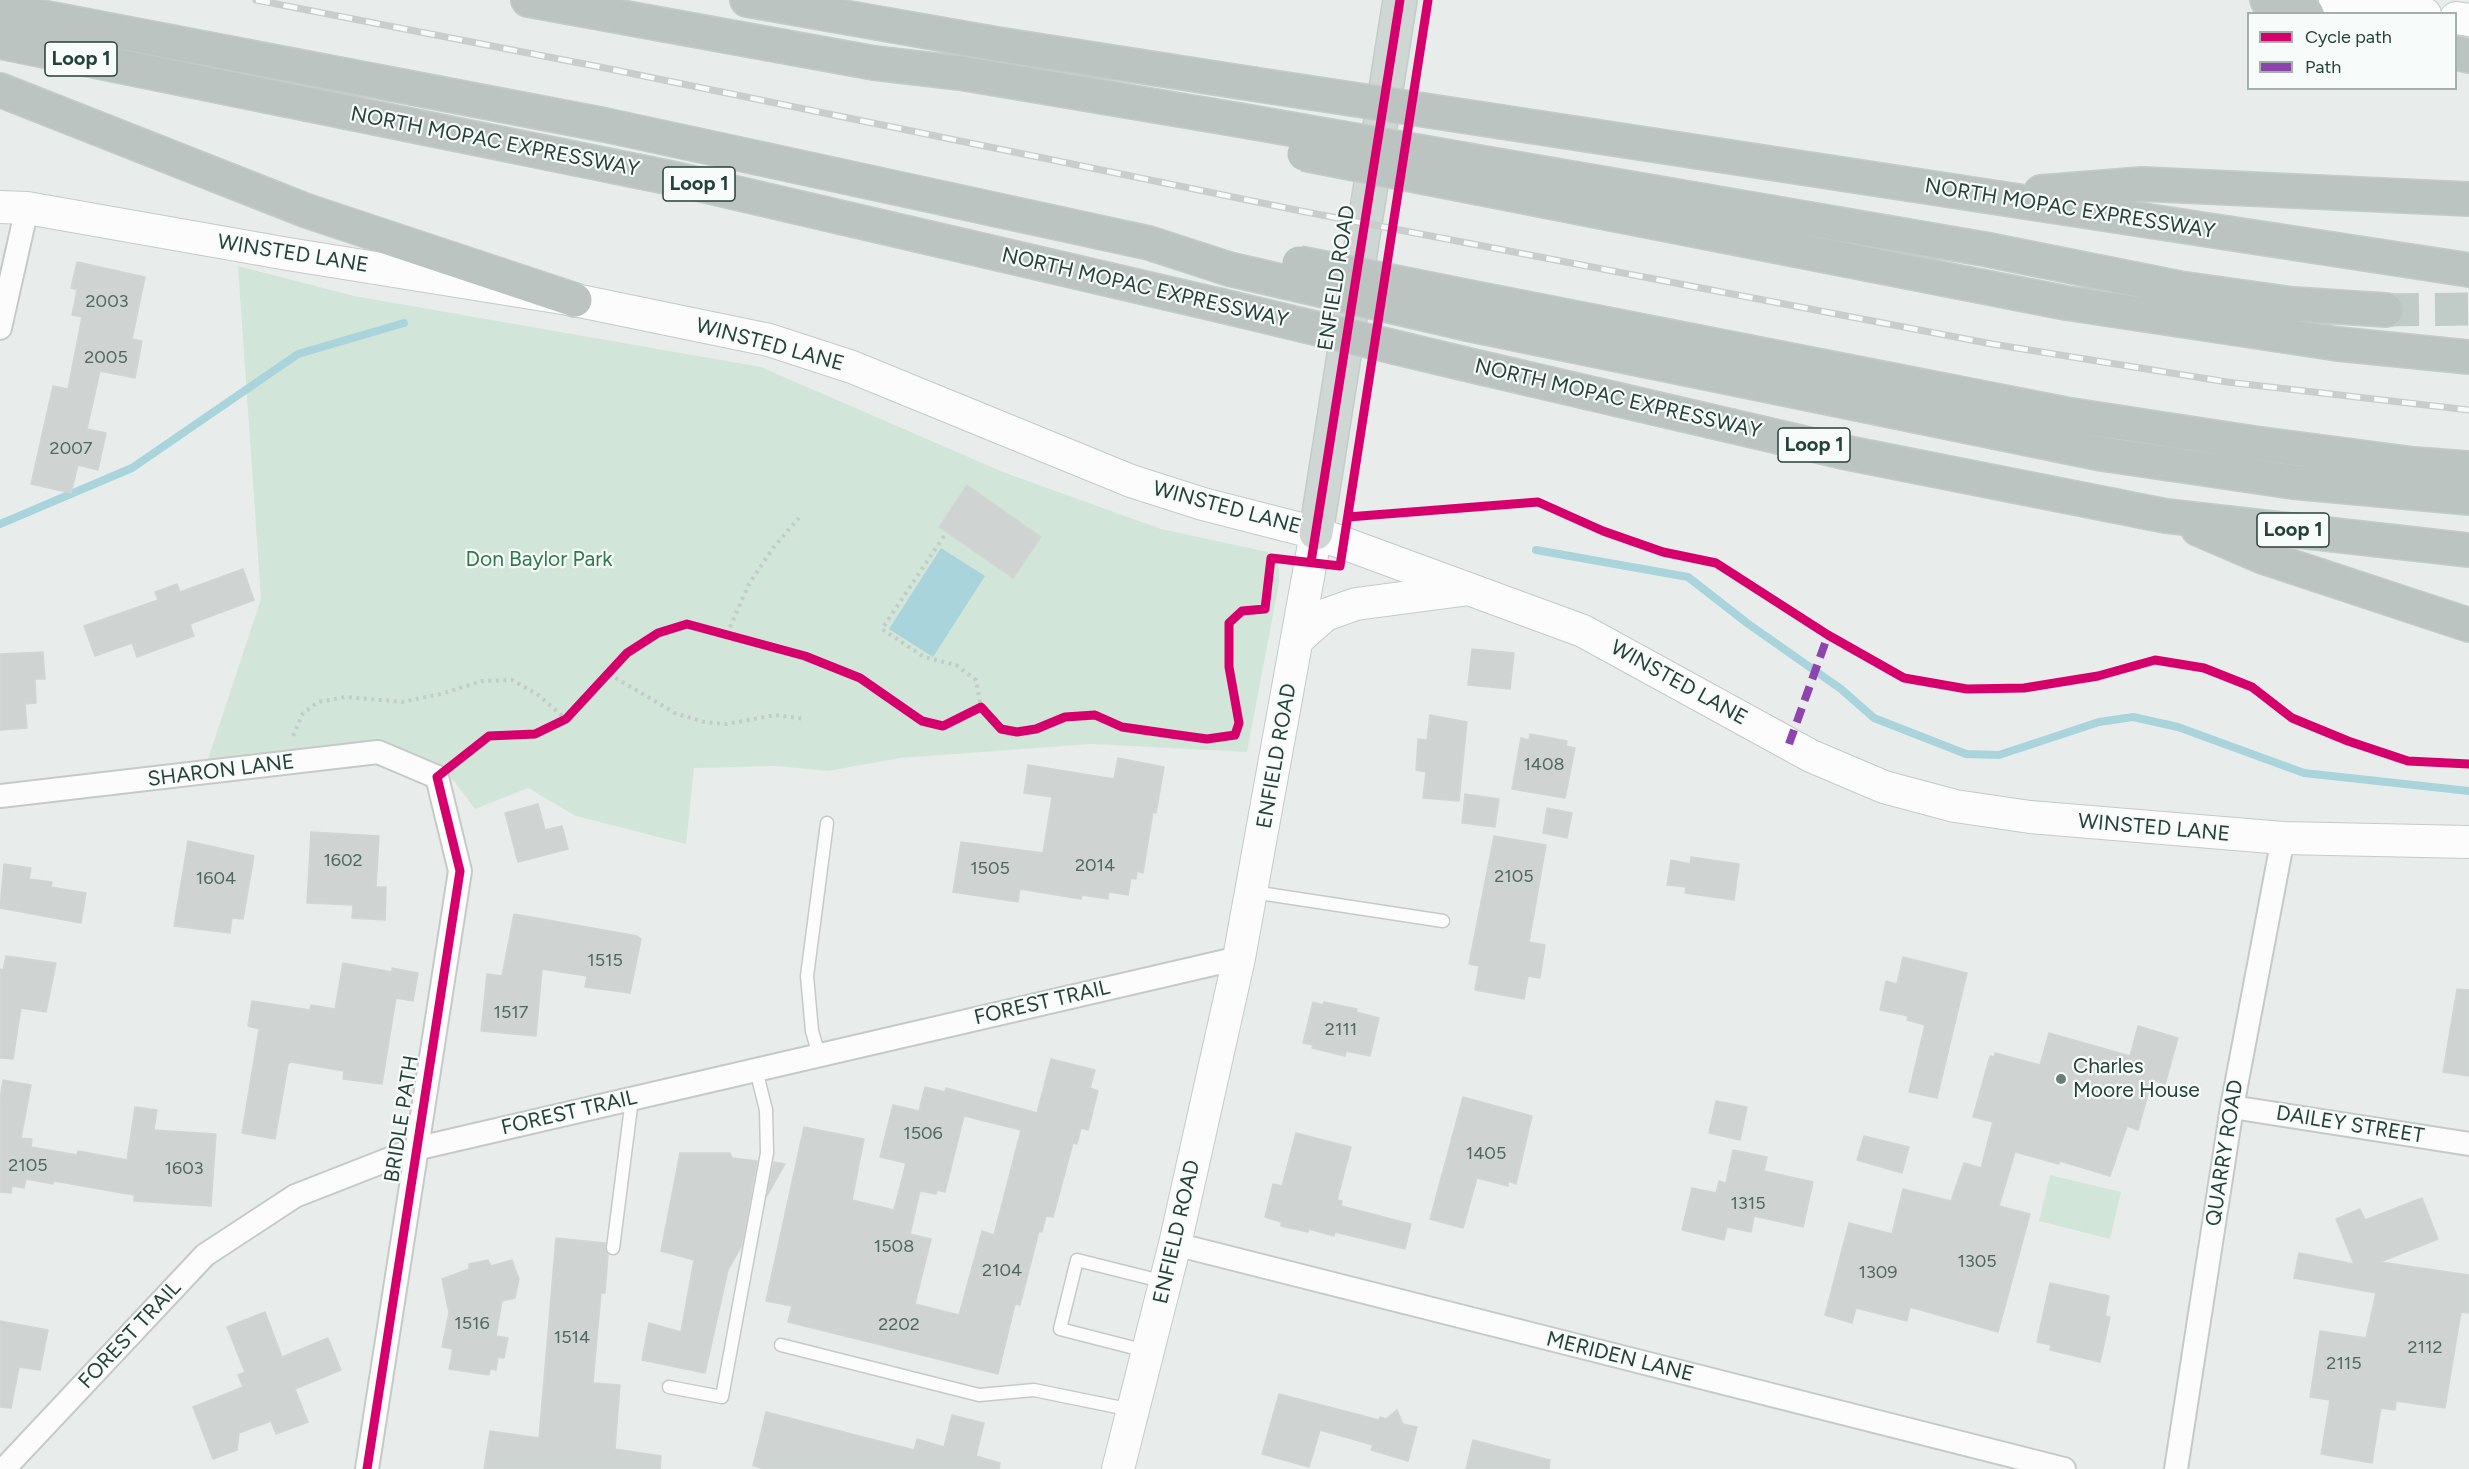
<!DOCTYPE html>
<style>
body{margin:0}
#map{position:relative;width:2469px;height:1469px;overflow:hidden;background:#e8edeb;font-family:Figtree,sans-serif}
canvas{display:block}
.legend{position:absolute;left:2247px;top:12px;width:210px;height:78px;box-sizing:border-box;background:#f7fbf9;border:2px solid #a3b1ad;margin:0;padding:8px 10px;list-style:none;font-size:18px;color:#24423a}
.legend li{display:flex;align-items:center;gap:12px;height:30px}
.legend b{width:30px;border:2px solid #a3b1ad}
</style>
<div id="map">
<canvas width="2469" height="1469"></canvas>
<ul class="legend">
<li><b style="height:8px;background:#d6006c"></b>Cycle path</li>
<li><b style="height:8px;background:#8e44ad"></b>Path</li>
</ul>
</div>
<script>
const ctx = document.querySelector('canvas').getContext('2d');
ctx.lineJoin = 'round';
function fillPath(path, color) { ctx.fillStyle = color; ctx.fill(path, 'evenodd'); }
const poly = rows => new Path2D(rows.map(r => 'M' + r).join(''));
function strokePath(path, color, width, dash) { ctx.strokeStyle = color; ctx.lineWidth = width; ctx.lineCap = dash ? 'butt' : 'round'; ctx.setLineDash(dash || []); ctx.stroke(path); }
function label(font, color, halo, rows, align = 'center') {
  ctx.font = font + ' Figtree,sans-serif'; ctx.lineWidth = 4.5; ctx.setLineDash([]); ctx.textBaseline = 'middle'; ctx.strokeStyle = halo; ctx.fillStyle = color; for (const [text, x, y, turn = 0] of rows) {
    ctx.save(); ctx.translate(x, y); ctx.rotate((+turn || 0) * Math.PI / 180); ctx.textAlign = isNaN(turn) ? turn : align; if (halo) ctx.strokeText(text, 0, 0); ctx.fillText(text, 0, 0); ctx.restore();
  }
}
fillPath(poly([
 [238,266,354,296,761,367,1003,472,1161,529,1268,552,1279,568,1279,583,1247,752,1091,744,900,758,828,771,776,766,694,768,686,844,576,816,528,788,475,809,455,782,424,760,207,762,261,599],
 [2050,1175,2121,1192,2110,1239,2039,1221]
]), '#d1e6d8');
fillPath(poly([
 [941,548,985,576,933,657,889,629]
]), '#a9d4db');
strokePath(poly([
 [0,524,132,468,298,354,404,323],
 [1536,550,1688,577,1747,623,1841,689,1874,718,1966,754,1999,755,2099,722,2133,717,2178,727,2304,773,2469,791]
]), '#a9d4db', 8);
const building = poly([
 [77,262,145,277,132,339,142,341,135,378,100,371,87,429,106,433,98,470,78,465,71,493,31,484,53,386,68,389,82,317,72,315,77,290,71,288,77,262],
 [967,485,1041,537,1013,578,939,527,967,485],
 [243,569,254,600,190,624,194,636,137,657,132,643,95,656,84,626,158,600,155,592,177,584,180,592,243,569],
 [1472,649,1514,653,1510,689,1468,685,1472,649],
 [43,652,45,679,35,679,36,703,25,704,27,728,0,730,0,654,43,652],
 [1430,715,1467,722,1459,801,1423,798,1426,772,1416,770,1418,739,1427,740,1430,715],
 [1530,734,1567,741,1566,746,1575,748,1565,798,1512,789,1521,738,1529,740,1530,734],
 [1118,758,1164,767,1156,813,1153,812,1143,873,1137,871,1136,879,1131,878,1128,895,1109,892,1108,899,1082,895,1081,899,1020,889,1018,902,953,892,961,842,1043,853,1052,797,1024,793,1028,765,1114,779,1118,758],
 [1465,794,1499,799,1495,827,1462,823,1465,794],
 [538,804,545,830,562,826,568,849,518,862,505,813,538,804],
 [1547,808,1572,813,1567,838,1543,833,1547,808],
 [311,832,379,836,376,887,386,887,385,920,352,918,353,905,307,903,311,832],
 [1494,836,1546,845,1529,942,1545,945,1540,978,1528,976,1524,999,1475,990,1479,966,1469,964,1494,836],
 [188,841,254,856,243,919,232,918,230,933,174,926,188,841],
 [1691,857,1739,864,1734,900,1685,893,1686,887,1667,885,1671,860,1690,864,1691,857],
 [4,864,31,868,29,879,52,882,51,887,86,893,81,923,0,908,4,864],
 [514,914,637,936,641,939,630,993,585,987,587,976,542,969,536,1036,481,1031,487,974,502,976,514,914],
 [6,956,56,963,46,1012,21,1008,13,1059,0,1058,0,969,3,970,6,956],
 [1903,957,1967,973,1937,1098,1909,1092,1925,1025,1907,1020,1908,1016,1880,1010,1886,981,1897,984,1903,957],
 [343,963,392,972,392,968,418,973,413,1001,396,998,382,1084,343,1079,344,1071,291,1062,288,1064,275,1139,242,1133,259,1029,248,1026,252,1001,310,1010,311,1005,335,1009,343,963],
 [2457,989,2469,990,2469,1076,2443,1072,2457,989],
 [1313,1002,1323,1005,1324,1002,1357,1009,1356,1012,1379,1018,1370,1056,1346,1051,1345,1056,1312,1048,1313,1045,1303,1043,1313,1002],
 [2138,1026,2178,1038,2165,1084,2152,1080,2138,1130,2127,1126,2110,1176,2060,1161,2059,1164,2015,1152,1999,1206,2030,1214,1998,1332,1910,1307,1907,1321,1856,1308,1852,1323,1825,1315,1849,1223,1892,1234,1903,1189,1951,1201,1964,1163,1981,1168,1993,1122,1973,1117,1990,1056,1994,1057,1995,1053,2040,1065,2049,1033,2130,1056,2138,1026],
 [1051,1059,1095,1070,1090,1088,1098,1091,1088,1130,1081,1128,1077,1144,1073,1143,1053,1217,1046,1216,1042,1232,1039,1231,1020,1305,1015,1304,998,1374,788,1322,792,1306,766,1301,804,1127,864,1139,852,1200,894,1210,906,1163,880,1157,893,1105,919,1111,925,1087,945,1092,946,1088,1037,1113,1051,1059],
 [964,1116,1021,1130,994,1235,982,1231,959,1315,915,1304,931,1239,910,1234,920,1191,936,1194,937,1190,945,1192,964,1116],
 [3,1080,31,1085,21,1138,32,1139,31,1147,77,1155,78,1151,127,1160,135,1107,157,1110,154,1130,216,1134,211,1206,134,1201,134,1195,54,1181,53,1184,26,1179,24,1188,12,1186,11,1193,0,1192,0,1099,3,1080],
 [1463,1097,1532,1116,1516,1184,1508,1181,1508,1186,1477,1178,1463,1228,1430,1219,1463,1097],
 [1716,1101,1747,1107,1740,1140,1709,1133,1716,1101],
 [1296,1133,1351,1147,1337,1200,1342,1201,1341,1206,1411,1224,1405,1249,1335,1232,1334,1236,1309,1229,1308,1232,1281,1226,1281,1222,1265,1217,1273,1184,1282,1186,1296,1133],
 [1864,1136,1909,1147,1902,1173,1857,1160,1864,1136],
 [1733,1150,1767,1157,1764,1171,1813,1182,1803,1227,1754,1216,1751,1232,1727,1227,1724,1240,1682,1230,1692,1188,1716,1193,1719,1181,1726,1183,1733,1150],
 [680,1153,730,1153,732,1158,757,1161,742,1245,728,1270,705,1373,642,1360,649,1323,681,1332,694,1260,661,1251,680,1153],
 [774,1162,785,1164,767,1196,774,1162],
 [2422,1198,2438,1239,2380,1262,2469,1275,2469,1313,2461,1312,2445,1408,2396,1401,2395,1410,2381,1408,2372,1463,2321,1454,2330,1400,2310,1397,2320,1331,2366,1338,2376,1293,2294,1278,2299,1253,2354,1264,2336,1219,2360,1209,2365,1220,2422,1198],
 [556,1238,605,1243,608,1254,605,1293,601,1293,593,1383,620,1385,615,1449,661,1456,660,1469,484,1469,490,1431,539,1438,556,1238],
 [488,1260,491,1266,512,1260,519,1279,515,1298,502,1301,496,1336,508,1338,504,1358,498,1357,496,1370,490,1369,489,1375,449,1369,453,1349,442,1347,449,1313,442,1279,469,1269,469,1264,488,1260],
 [2050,1283,2109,1296,2105,1316,2110,1317,2100,1362,2050,1350,2051,1345,2037,1342,2050,1283],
 [265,1312,282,1357,328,1338,341,1370,295,1389,308,1422,276,1434,271,1421,239,1433,237,1450,213,1459,193,1407,243,1387,238,1375,245,1372,227,1327,265,1312],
 [0,1321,48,1330,40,1370,19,1367,11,1408,0,1407,0,1321],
 [1279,1394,1379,1420,1380,1417,1386,1419,1397,1410,1403,1424,1417,1427,1408,1461,1371,1450,1373,1445,1320,1430,1309,1467,1262,1454,1279,1394],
 [766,1412,914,1450,917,1439,944,1447,952,1415,984,1423,976,1456,1000,1463,999,1469,765,1469,753,1466,766,1412],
 [1473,1440,1550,1460,1549,1469,1466,1469,1473,1440]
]);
fillPath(building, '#cfd4d2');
strokePath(building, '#d1d6d4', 1.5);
strokePath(poly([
 [2386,310,2469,309]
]), '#c1cbc8', 33, [33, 16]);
const lane = poly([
 [1253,892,1443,921],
 [819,1055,812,1031,807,976,827,823],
 [613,1248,632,1099],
 [781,1345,979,1395,1034,1390,1132,1410],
 [1146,1351,1060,1329,1077,1260,1165,1282],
 [669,1387,722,1397,767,1153,766,1110,756,1070]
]);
const street = poly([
 [0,328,27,208],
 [0,796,378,752,437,777,460,871,367,1469],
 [2232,1107,2469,1144],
 [1175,1244,2064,1469],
 [4,1469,205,1255,295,1196,415,1149,1239,958],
 [2176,1469,2232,1107,2283,838]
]);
const secondary = poly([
 [2335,0,2425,14],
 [2456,18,2469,20],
 [0,207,27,208,288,254,575,300,769,340,852,367,1131,481,1203,504,1316,533,1583,631,1811,756,1884,787,1955,806,2030,817,2283,838,2469,842],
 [1298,639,1325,615,1356,604,1462,590],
 [1118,1469,1175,1244,1239,958,1316,533]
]);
const primary = poly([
 [1316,533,1400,0]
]);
const highway = poly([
 [528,0,874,63,960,73,1239,120],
 [747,0,997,44,1253,84],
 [2267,0,2307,14],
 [0,9,605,125,767,160,1149,243,1229,269],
 [0,42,676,179,1231,308],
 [2456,53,2469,56],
 [0,90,307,211,575,300],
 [1502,122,2469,270],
 [1479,162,1984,249,2179,288,2293,304,2386,310],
 [1479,188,2066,303,2338,344,2469,357],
 [2041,192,2142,184,2469,199],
 [1469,297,2065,414,2254,443,2414,464,2469,468],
 [1467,324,2102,454,2293,482,2469,498],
 [1465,364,1843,452,2166,516,2469,550],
 [2198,529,2263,557,2469,625]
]);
strokePath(lane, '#c5cac8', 15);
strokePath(street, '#c5cac8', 26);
strokePath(secondary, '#c3cbc8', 34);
strokePath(primary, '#c3ccc9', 36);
strokePath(highway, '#c3ccc9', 36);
strokePath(poly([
 [944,536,882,629,924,657,956,665,976,680,981,707],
 [727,634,749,584,773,548,799,518],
 [609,674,675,713,704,722,727,724,775,715,805,719],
 [293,736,303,713,318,702,346,697,402,702,441,694,482,681,512,680,537,694,566,719]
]), '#c3ccca', 4, [3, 4.5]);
strokePath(lane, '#fcfcfc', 12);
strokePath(street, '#fcfcfc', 22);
strokePath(secondary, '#fcfcfc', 32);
strokePath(primary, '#cfd7d5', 33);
strokePath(highway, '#bcc4c2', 33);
const rail = poly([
 [256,0,600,67,1301,211,1992,344,2227,382,2469,410]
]);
strokePath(rail, '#c9cdcc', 7);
strokePath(rail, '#f7fbf9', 4.5, [14]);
const highwayBridge = poly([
 [1253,84,1502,122],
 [1239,120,1479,162],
 [1304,154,1479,188],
 [1299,263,1469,297],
 [1229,269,1467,324],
 [1231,308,1465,364]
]);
strokePath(highwayBridge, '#c3ccc9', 36, []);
strokePath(highwayBridge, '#bcc4c2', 33);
strokePath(poly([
 [1789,744,1828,635]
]), '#8e44ad', 8, [15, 8]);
strokePath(poly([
 [1348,517,1538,502,1603,531,1663,552,1716,563,1828,635,1904,678,1967,689,2024,688,2098,676,2155,660,2204,668,2252,687,2292,718,2348,741,2408,761,2469,764],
 [1311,562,1400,0],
 [367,1469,460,871,437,777,489,736,535,734,566,719,627,653,658,633,687,624,805,656,860,678,922,721,943,726,981,707,1001,729,1017,732,1036,729,1065,717,1095,715,1122,727,1171,734,1207,739,1235,735,1239,723,1229,667,1229,623,1242,611,1265,609,1271,558,1340,566,1428,0]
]), '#d6006c', 9);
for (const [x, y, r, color] of [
 [2061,1079,6,"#697e78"]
]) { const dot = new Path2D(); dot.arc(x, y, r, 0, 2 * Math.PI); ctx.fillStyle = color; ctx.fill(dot); strokePath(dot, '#f7fbf9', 2); }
label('18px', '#506761', null, [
 ["2003",107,302],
 ["2005",106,358],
 ["2007",71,449],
 ["1408",1544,765],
 ["1602",343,861],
 ["2014",1095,866],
 ["1505",990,869],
 ["2105",1514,877],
 ["1604",216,879],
 ["1515",605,961],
 ["1517",511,1013],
 ["2111",1341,1030],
 ["1506",923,1134],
 ["1405",1486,1154],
 ["2105",28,1166],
 ["1603",184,1169],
 ["1315",1748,1204],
 ["1508",894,1247],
 ["1305",1977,1262],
 ["2104",1002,1271],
 ["1309",1878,1273],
 ["1516",472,1324],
 ["2202",899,1325],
 ["1514",572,1338],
 ["2112",2425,1348],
 ["2115",2344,1364]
]);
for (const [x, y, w] of [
 [81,59,72],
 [699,184,72],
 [1814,445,72],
 [2293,530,72]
]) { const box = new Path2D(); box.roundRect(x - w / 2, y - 17, w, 34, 4.5); ctx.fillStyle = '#f7fbf9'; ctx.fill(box); strokePath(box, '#24423a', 1.5); }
label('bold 20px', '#24423a', null, [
 ["Loop 1",81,59],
 ["Loop 1",699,184],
 ["Loop 1",1814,445],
 ["Loop 1",2293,530]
]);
label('21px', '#24423a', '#f7fbf9', [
 ["NORTH MOPAC EXPRESSWAY",495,142,11],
 ["NORTH MOPAC EXPRESSWAY",2070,209,9],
 ["WINSTED LANE",293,254,9],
 ["ENFIELD ROAD",1337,278,-81],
 ["NORTH MOPAC EXPRESSWAY",1145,288,13],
 ["WINSTED LANE",770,345,15],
 ["NORTH MOPAC EXPRESSWAY",1618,399,13],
 ["WINSTED LANE",1227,508,15],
 ["WINSTED LANE",1679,683,29],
 ["ENFIELD ROAD",1277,756,-80],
 ["SHARON LANE",221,771,-7],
 ["WINSTED LANE",2154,828,5],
 ["FOREST TRAIL",1042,1003,-13],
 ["FOREST TRAIL",569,1113,-13],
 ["BRIDLE PATH",402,1119,-81],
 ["DAILEY STREET",2350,1125,9],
 ["QUARRY ROAD",2225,1153,-81],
 ["ENFIELD ROAD",1177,1232,-77],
 ["FOREST TRAIL",130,1335,-47],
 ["MERIDEN LANE",1620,1357,14]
]);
label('21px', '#2d7a4b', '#f7fbf9', [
 ["Don Baylor Park",539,560]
]);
label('21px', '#24423a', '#f7fbf9', [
 ["Charles",2073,1067],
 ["Moore House",2073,1091]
], 'left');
</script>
